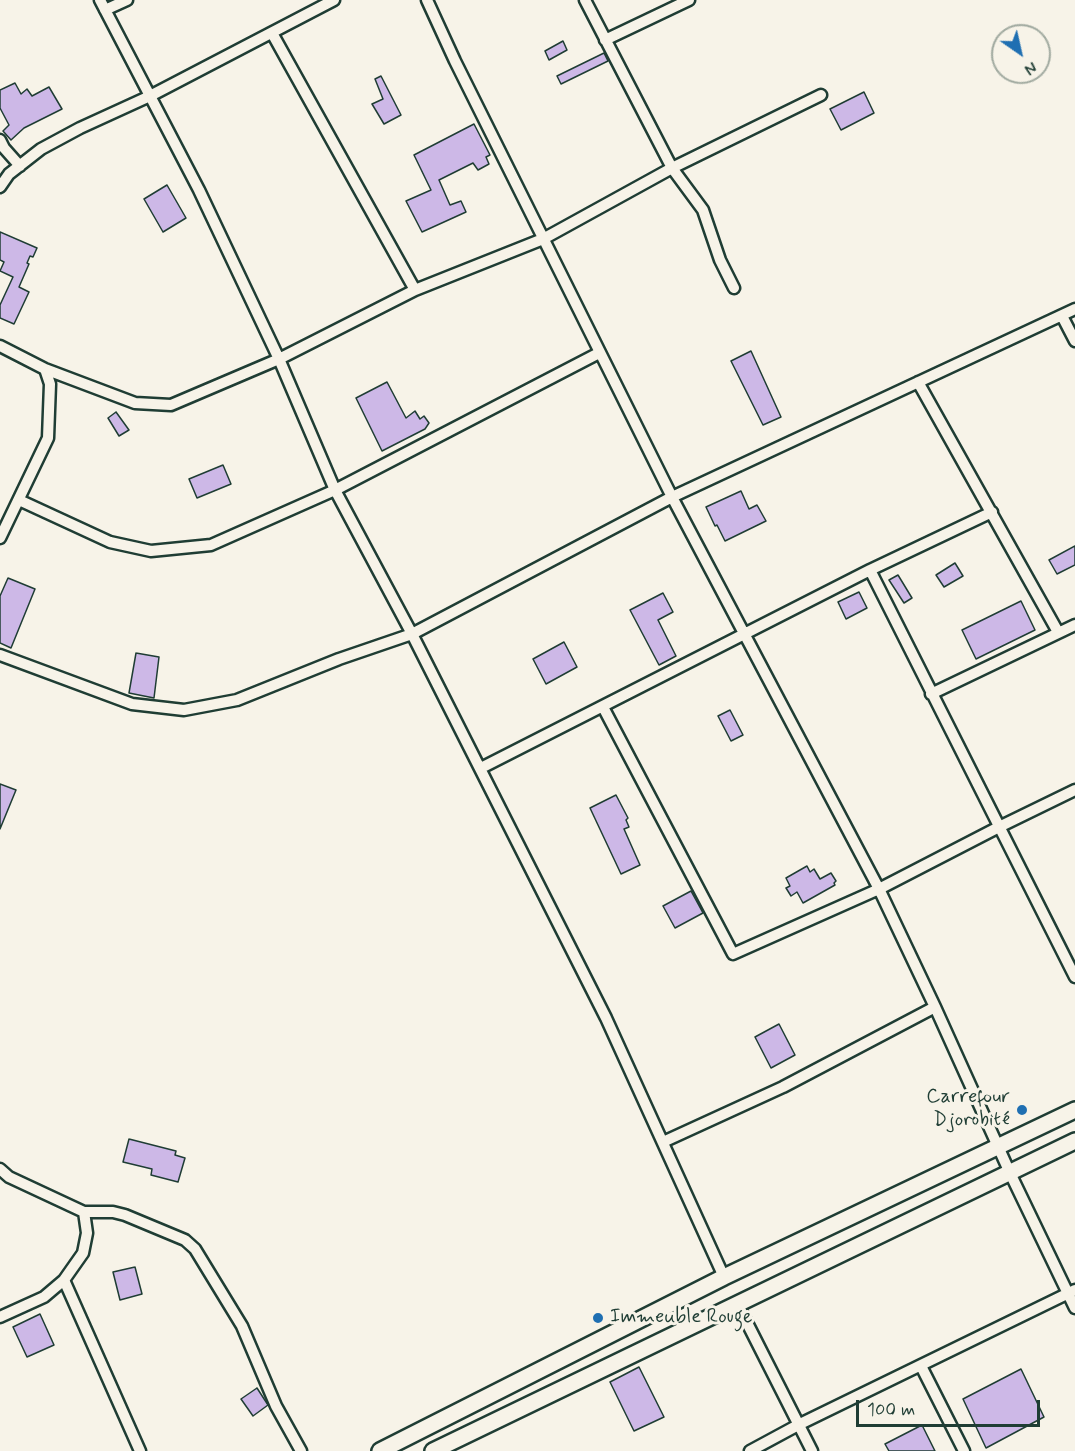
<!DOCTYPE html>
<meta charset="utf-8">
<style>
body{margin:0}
#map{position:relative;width:1075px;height:1451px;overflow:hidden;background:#f7f3e8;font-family:Mynerve,sans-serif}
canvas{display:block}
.north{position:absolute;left:991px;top:24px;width:60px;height:60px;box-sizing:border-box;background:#f7f3e8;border:2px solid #a1aaa0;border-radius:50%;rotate:146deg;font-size:16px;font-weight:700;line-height:24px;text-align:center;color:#1f3d34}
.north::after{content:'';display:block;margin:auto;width:21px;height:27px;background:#1f6fb2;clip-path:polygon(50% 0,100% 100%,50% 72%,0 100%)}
.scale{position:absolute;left:856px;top:1400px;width:184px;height:27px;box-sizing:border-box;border:3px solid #1f3d34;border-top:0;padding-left:8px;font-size:18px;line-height:21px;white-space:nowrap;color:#1f3d34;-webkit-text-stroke:4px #f7f3e8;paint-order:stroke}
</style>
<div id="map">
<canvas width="1075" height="1451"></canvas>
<div class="north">N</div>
<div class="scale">100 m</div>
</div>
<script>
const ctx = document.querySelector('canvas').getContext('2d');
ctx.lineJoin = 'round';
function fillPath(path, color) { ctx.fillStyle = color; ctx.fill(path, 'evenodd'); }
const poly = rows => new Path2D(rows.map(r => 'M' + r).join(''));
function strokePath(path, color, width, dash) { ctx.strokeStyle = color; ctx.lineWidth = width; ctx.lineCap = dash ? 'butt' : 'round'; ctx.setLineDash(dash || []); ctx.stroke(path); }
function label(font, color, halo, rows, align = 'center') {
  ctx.font = font + ' Mynerve,sans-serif'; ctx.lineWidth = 6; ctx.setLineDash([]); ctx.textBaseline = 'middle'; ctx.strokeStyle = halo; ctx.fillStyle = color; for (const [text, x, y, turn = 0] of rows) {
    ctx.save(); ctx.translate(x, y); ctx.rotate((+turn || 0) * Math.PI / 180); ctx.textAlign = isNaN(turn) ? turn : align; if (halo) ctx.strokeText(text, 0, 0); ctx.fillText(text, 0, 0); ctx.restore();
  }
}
const building = poly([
 [563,41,567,50,549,60,545,51,563,41],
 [604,53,608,61,561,84,557,76,604,53],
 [381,76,401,115,384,124,372,104,383,99,375,79,381,76],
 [15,83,21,94,27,89,32,96,49,87,62,109,24,128,11,140,3,131,9,125,0,108,0,90,15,83],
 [864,92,874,113,841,130,830,109,864,92],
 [474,124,490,155,486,157,489,164,478,170,473,163,439,180,450,205,461,201,466,212,422,232,406,201,431,190,414,155,474,124],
 [167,185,186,218,163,232,144,199,167,185],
 [0,232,37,248,33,257,30,256,27,263,29,264,19,287,29,292,14,324,0,318,0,305,13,277,0,271,4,262,0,260,0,232],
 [751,351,781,417,763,425,731,361,751,351],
 [387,382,406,418,415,411,420,419,424,416,429,423,425,429,382,451,356,398,387,382],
 [116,412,129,430,119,436,108,418,116,412],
 [223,465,231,484,197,498,189,479,223,465],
 [741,491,749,509,757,505,766,521,725,541,717,525,715,526,706,507,741,491],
 [1075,546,1075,565,1057,574,1049,560,1075,546],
 [955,563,963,576,944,587,936,575,955,563],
 [898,575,912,598,904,603,889,580,898,575],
 [8,578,35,589,11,648,0,643,0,596,8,578],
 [859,592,867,608,846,619,838,602,859,592],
 [663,593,673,612,658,620,676,656,659,665,630,610,663,593],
 [1021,601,1035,630,976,659,962,630,1021,601],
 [564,642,577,667,546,684,533,659,564,642],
 [136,653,159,657,154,698,129,693,136,653],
 [730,710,743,735,731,741,718,716,730,710],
 [0,784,16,790,0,829,0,784],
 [616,795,628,818,626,820,629,827,624,829,640,865,621,874,590,808,616,795],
 [807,866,810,872,814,869,820,879,831,873,836,881,834,883,835,885,803,903,797,892,791,896,786,888,790,886,786,878,807,866],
 [691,891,703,913,675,928,663,906,691,891],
 [779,1024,795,1055,771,1068,755,1037,779,1024],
 [129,1139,176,1151,175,1155,185,1158,178,1182,151,1175,152,1169,123,1162,129,1139],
 [135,1267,142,1294,120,1300,113,1272,135,1267],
 [40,1314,54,1345,27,1357,13,1327,40,1314],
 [639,1367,664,1417,634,1431,610,1382,639,1367],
 [1021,1369,1044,1417,986,1448,963,1399,1021,1369],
 [257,1388,268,1405,253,1416,241,1399,257,1388],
 [922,1425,935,1451,889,1451,885,1444,922,1425]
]);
fillPath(building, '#cdb8e7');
strokePath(building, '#1f3d34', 1.5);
const minor = poly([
 [100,0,199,190,279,359,335,490,412,634,606,1018,724,1277],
 [427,0,455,61,672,497,879,889,935,1007,1010,1173,1075,1308],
 [585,0,672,168,703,210,720,260,734,288],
 [105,10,127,0],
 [272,33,415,290],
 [605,40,689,0],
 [0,140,4,148,20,166],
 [0,187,9,174,41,149,80,128,150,96,334,0],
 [1062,316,1075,341],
 [0,346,45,369,135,403,171,405,279,359,415,290,543,239,672,168,821,95],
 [918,382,1058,632],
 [19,500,110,542,151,551,211,545,335,490,599,353],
 [0,538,48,438,50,384,45,369],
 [870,570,1075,977],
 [0,655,132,704,184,710,237,700,339,659,412,634,672,497,1075,309],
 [931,694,1075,625],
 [603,707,733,954,879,889,999,827,1075,790],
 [481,768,870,570,992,512],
 [663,1142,783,1087,935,1007],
 [0,1169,9,1177,84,1212,113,1212,125,1215,185,1240,195,1249,242,1326,276,1406,301,1451],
 [64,1280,140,1451],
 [737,1303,812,1451],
 [0,1317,44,1297,64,1280,83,1253,87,1233,84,1212],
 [921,1366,964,1451],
 [750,1451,800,1424,1075,1290]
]);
const secondary = poly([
 [380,1451,724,1277,1075,1110],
 [433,1451,1075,1141]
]);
strokePath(minor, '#1f3d34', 15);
strokePath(secondary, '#1f3d34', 20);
strokePath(minor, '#f7f3e8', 10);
strokePath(secondary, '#f7f3e8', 15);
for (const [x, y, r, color] of [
 [1022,1110,6,"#1f6fb2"],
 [598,1318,6,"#1f6fb2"]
]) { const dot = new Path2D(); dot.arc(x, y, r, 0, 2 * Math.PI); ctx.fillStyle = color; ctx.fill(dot); strokePath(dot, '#f7f3e8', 2); }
label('20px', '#1f3d34', '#f7f3e8', [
 ["Carrefour",1010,1098],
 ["Djorobité",1010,1121],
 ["Immeuble Rouge",610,1318,"left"]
], 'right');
</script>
